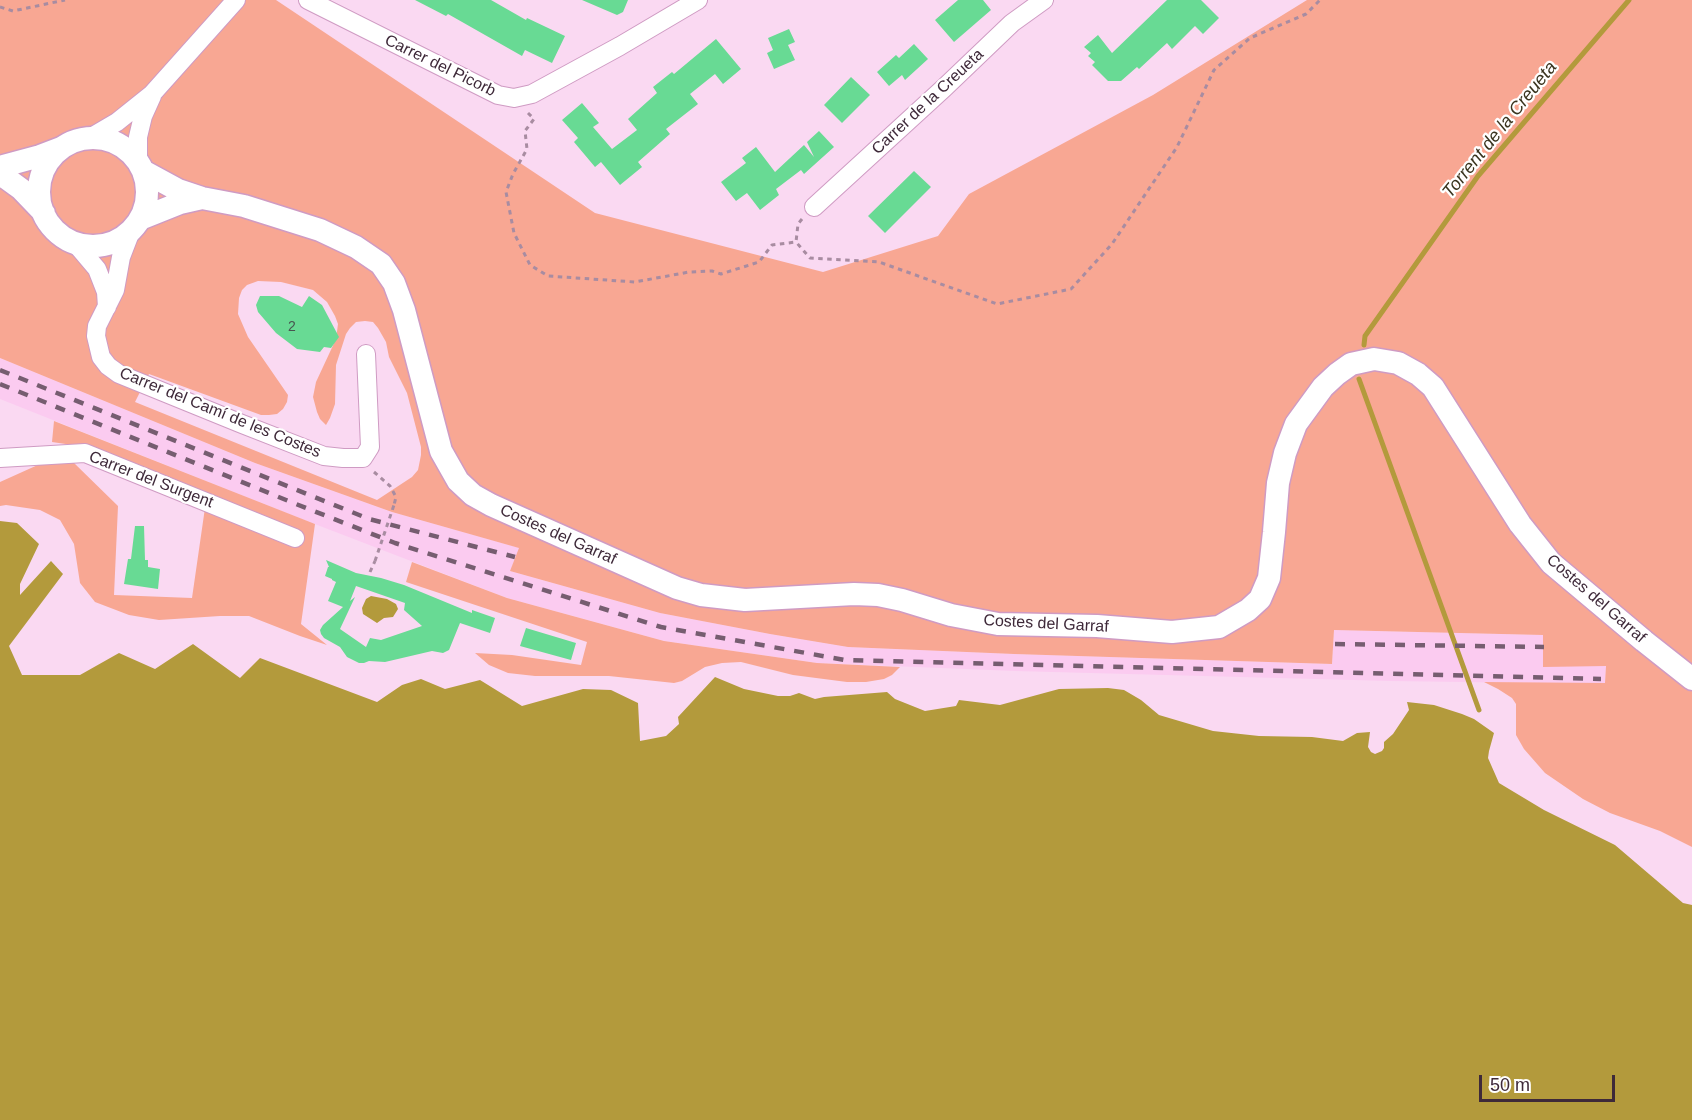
<!DOCTYPE html>
<meta charset="utf-8">
<style>
body{margin:0}
#map{position:relative;width:1692px;height:1120px;overflow:hidden;background:#fad9f2;font-family:Helvetica,sans-serif}
canvas{display:block}
.scale{position:absolute;left:1479px;top:1075px;width:136px;height:27px;box-sizing:border-box;border:3px solid #3e2939;border-top:0;padding-left:8px;font-size:18px;line-height:21px;white-space:nowrap;color:#3e2939;-webkit-text-stroke:4px #fff;paint-order:stroke}
</style>
<div id="map">
<canvas width="1692" height="1120"></canvas>
<div class="scale">50 m</div>
</div>
<script>
const ctx = document.querySelector('canvas').getContext('2d');
ctx.lineJoin = 'round';
function fillPath(path, color) { ctx.fillStyle = color; ctx.fill(path, 'evenodd'); }
const poly = rows => new Path2D(rows.map(r => 'M' + r).join(''));
function strokePath(path, color, width, dash) { ctx.strokeStyle = color; ctx.lineWidth = width; ctx.lineCap = dash ? 'butt' : 'round'; ctx.setLineDash(dash || []); ctx.stroke(path); }
function label(font, color, halo, rows, align = 'center') {
  ctx.font = font + ' Helvetica,sans-serif'; ctx.lineWidth = 4.5; ctx.setLineDash([]); ctx.textBaseline = 'middle'; ctx.strokeStyle = halo; ctx.fillStyle = color; for (const [text, x, y, turn = 0] of rows) {
    ctx.save(); ctx.translate(x, y); ctx.rotate((+turn || 0) * Math.PI / 180); ctx.textAlign = isNaN(turn) ? turn : align; if (halo) ctx.strokeText(text, 0, 0); ctx.fillText(text, 0, 0); ctx.restore();
  }
}
fillPath(poly([
 [0,358,255,463,392,512,520,548,510,571,660,613,770,634,848,647,1014,654,1332,664,1334,630,1543,635,1606,666,1605,684,1391,681,1015,671,817,663,664,641,507,598,294,516,0,399]
]), '#fbcbf0');
fillPath(poly([
 [0,0,276,0,595,213,823,272,938,236,969,194,1153,95,1307,0,1692,0,1692,847,1660,831,1610,813,1583,799,1545,773,1524,749,1516,735,1516,704,1512,698,1498,689,1484,682,1605,683,1606,666,1543,667,1543,635,1334,630,1332,664,1014,654,848,647,770,634,660,613,510,571,519,548,392,512,255,463,0,358],
 [258,281,281,282,313,290,327,302,335,316,338,324,336,339,316,382,313,397,317,412,320,419,326,425,330,418,335,404,336,365,346,334,350,328,356,322,365,321,373,322,378,328,386,342,389,357,407,393,421,447,421,455,418,470,412,477,377,500,135,402,149,374,261,415,269,415,277,414,283,409,287,402,288,395,248,337,238,314,239,298,242,290,247,285],
 [54,421,315,524,301,624,327,645,300,636,249,616,220,616,159,620,129,615,95,602,80,583,74,544,60,520,40,510,6,505,0,506,0,482,40,464,73,462,118,506,114,595,192,598,207,494,93,448,52,442],
 [412,562,507,598,664,641,817,663,900,667,892,675,884,679,866,682,847,682,793,675,741,662,722,663,705,667,682,681,674,683,609,676,535,676,508,673,489,665,475,653,512,655,581,665,587,642,406,582]
]), '#f8a793');
fillPath(poly([
 [0,521,17,523,39,544,20,584,20,595,51,561,63,574,9,646,22,675,80,675,119,653,155,669,193,644,240,678,260,658,377,702,402,685,421,679,445,689,480,680,522,706,583,689,611,690,638,703,640,741,666,736,679,724,678,717,715,677,744,689,778,696,790,696,799,693,815,699,824,697,887,692,895,699,925,711,956,706,959,700,1000,705,1059,689,1108,688,1124,690,1141,700,1159,715,1213,731,1259,736,1312,737,1343,741,1357,733,1370,732,1368,747,1371,752,1375,754,1382,751,1384,748,1384,742,1393,734,1409,710,1407,702,1434,705,1462,714,1474,719,1494,733,1489,751,1488,758,1499,783,1544,810,1615,845,1683,903,1692,905,1692,1120,0,1120],
 [371,596,387,599,396,604,398,609,393,617,384,618,377,623,363,614,362,608,366,599]
]), '#b39a3c');
strokePath(poly([
 [1364,345,1365,336,1478,176,1629,0],
 [1359,379,1479,710]
]), '#b39a3c', 5);
fillPath(poly([
 [415,0,491,0,526,20,527,18,565,36,552,63,525,50,522,56,448,14,446,16],
 [582,0,628,0,623,12,617,15],
 [958,0,983,0,991,10,954,42,935,20],
 [1167,0,1201,0,1219,18,1203,34,1195,26,1172,49,1167,43,1139,69,1137,67,1121,81,1108,81,1092,65,1095,62,1088,56,1091,53,1084,47,1098,35,1112,53],
 [789,29,795,42,788,45,795,60,774,69,767,53,773,50,768,38],
 [716,39,741,69,723,84,715,74,690,94,698,104,666,129,670,134,638,162,642,167,620,185,601,162,595,167,574,142,578,138,562,120,582,103,599,123,593,127,612,149,637,130,628,119,657,93,653,87,672,72,674,74],
 [914,44,928,59,905,80,902,75,889,86,877,72,896,55,899,58],
 [851,77,870,95,842,123,824,105],
 [819,131,834,147,804,174,801,170,776,189,779,195,760,210,747,193,736,201,721,182,746,163,742,158,756,147,775,172,804,145,814,157,807,142],
 [914,171,931,187,885,233,868,216],
 [260,296,279,296,302,307,309,296,322,305,339,337,331,348,324,347,320,352,297,349,276,333,258,312,256,305],
 [135,526,144,526,145,560,148,560,148,567,160,569,158,589,124,584,128,559,131,559],
 [326,560,356,573,381,578,404,585,472,613,472,610,495,618,490,633,460,623,449,650,443,653,432,651,385,662,369,661,364,663,359,663,347,657,340,647,324,638,321,634,320,630,323,625,343,607,328,601,336,582,332,580,332,579,325,576,328,567,329,567],
 [356,586,405,603,404,610,422,626,381,640,370,638,366,647,340,629,355,597,350,601],
 [526,628,576,643,571,660,520,646]
]), '#68da94');
const minor = poly([
 [308,0,498,95,514,98,532,94,620,46,698,0],
 [88,139,117,122,152,94,236,0],
 [138,163,138,137,143,116,152,96],
 [814,207,944,88,1012,23,1044,0],
 [131,231,121,257,115,290,97,326,96,336,101,357,108,366,119,374,242,424,324,456,343,458,363,458,370,447,366,354],
 [75,243,97,269,106,292,107,307],
 [0,458,85,453,295,538]
]);
const major = poly([
 '39 192a54 54 0 1 1 108 0a54 54 0 1 1-108 0Z',
 [0,167,40,156,61,148],
 [143,171,178,190,202,198,244,206,320,230,356,247,381,264,394,283,404,310,441,451,458,481,473,495,491,505,677,588,701,595,745,600,854,594,878,595,902,600,951,615,998,624,1097,626,1172,632,1219,627,1248,610,1260,599,1269,578,1274,532,1278,483,1285,453,1296,424,1323,387,1337,374,1351,364,1374,359,1398,363,1418,374,1433,387,1520,524,1551,563,1644,641,1692,679],
 [0,176,6,178,21,189,44,213],
 [140,219,180,203,202,198]
]);
strokePath(minor, '#cf9bc3', 20);
strokePath(major, '#cf9bc3', 25);
strokePath(poly([
 [0,7,13,11,65,0],
 [528,113,534,119,525,131,527,149,513,174,506,192,514,233,530,265,548,276,635,282,689,272,712,271,721,274,759,262,772,245,796,242],
 [802,219,798,224,796,242,810,258,879,262,997,304,1071,289,1112,244,1177,147,1214,70,1250,38,1306,14,1320,0],
 [374,472,390,486,396,497,394,505],
 [370,572,375,561]
]), '#a88ca1', 3, [4.5, 4.5]);
strokePath(minor, '#fff', 18);
strokePath(major, '#fff', 22);
strokePath(poly([
 [0,370,369,519,515,557],
 [0,384,296,504,395,543,661,627,845,660,1601,679],
 [1335,644,1544,647]
]), '#765d70', 4.5, [10, 10]);
strokePath(poly([
 [375,561,394,505]
]), '#a88ca1', 3, [4.5, 4.5]);
label('14px', '#485550', null, [
 ["2",292,327]
]);
label('16px', '#3e2939', '#fff', [
 ["Carrer del Picorb",440,66,26],
 ["Carrer de la Creueta",928,102,-43],
 ["Carrer del Camí de les Costes",220,413,22],
 ["Carrer del Surgent",151,480,21],
 ["Costes del Garraf",558,535,24],
 ["Costes del Garraf",1596,599,41],
 ["Costes del Garraf",1046,624,3]
]);
label('italic 18px', '#3a341f', '#fff', [
 ["Torrent de la Creueta",1500,130,-51]
]);
</script>
